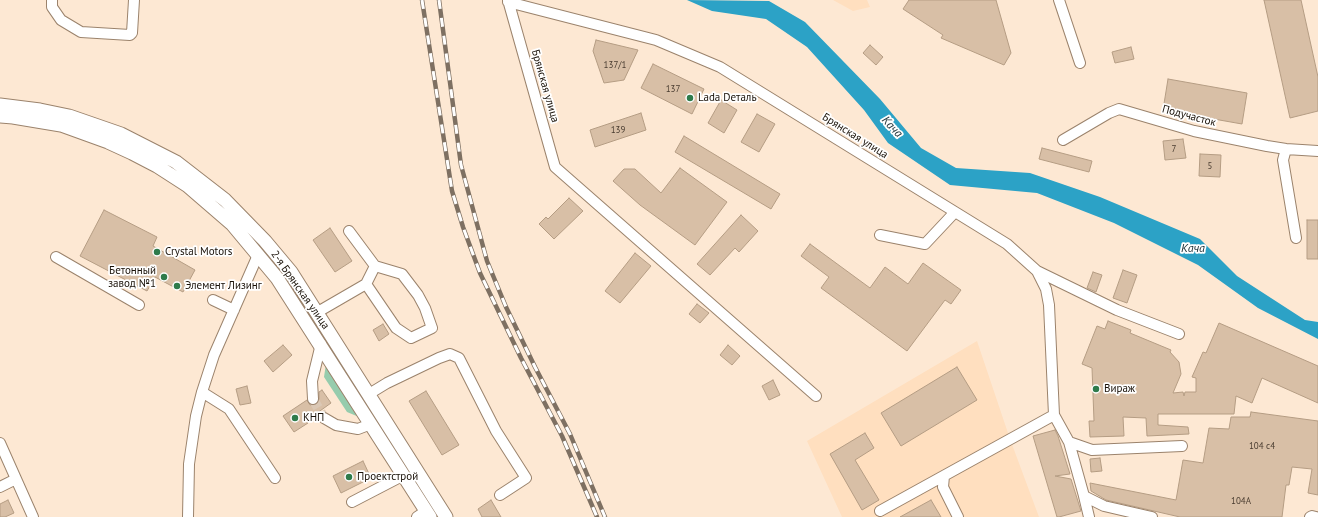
<!DOCTYPE html>
<meta charset="utf-8">
<style>
body{margin:0}
canvas{display:block;background:#fde8d3}
</style>
<canvas width="1318" height="517"></canvas>
<script>
const ctx = document.querySelector('canvas').getContext('2d');
ctx.lineJoin = 'round';
function fillPath(path, color) { ctx.fillStyle = color; ctx.fill(path, 'evenodd'); }
const poly = rows => new Path2D(rows.map(r => 'M' + r).join(''));
function strokePath(path, color, width, dash) { ctx.strokeStyle = color; ctx.lineWidth = width; ctx.lineCap = dash ? 'butt' : 'round'; ctx.setLineDash(dash || []); ctx.stroke(path); }
function label(font, color, halo, rows, align = 'center') {
  ctx.font = font + ' "PT Sans",sans-serif'; ctx.lineWidth = 3.5; ctx.setLineDash([]); ctx.textBaseline = 'middle'; ctx.strokeStyle = halo; ctx.fillStyle = color; for (const [text, x, y, turn = 0] of rows) {
    ctx.save(); ctx.translate(x, y); ctx.rotate((+turn || 0) * Math.PI / 180); ctx.textAlign = isNaN(turn) ? turn : align; if (halo) ctx.strokeText(text, 0, 0); ctx.fillText(text, 0, 0); ctx.restore();
  }
}
fillPath(poly([
 [833,0,867,0,870,7,853,11],
 [977,341,1010,439,1039,517,842,517,807,441]
]), '#ffdfbf');
fillPath(poly([
 [326,364,359,417,347,412,324,377]
]), '#96ccad');
fillPath(poly([
 [687,0,769,1,805,22,880,99,921,148,956,168,1030,173,1100,197,1200,239,1237,276,1305,320,1318,322,1318,339,1258,308,1198,265,1114,223,1037,193,950,185,888,143,864,110,807,47,766,19,712,11]
]), '#2ca2c6');
const building = poly([
 [909,0,996,0,1011,53,1004,65,941,38,943,35,903,9,909,0],
 [1264,0,1301,0,1318,77,1318,111,1290,118,1264,0],
 [596,40,638,50,624,80,604,83,593,51,596,40],
 [870,45,883,57,876,65,863,53,870,45],
 [1131,47,1134,59,1115,63,1112,52,1131,47],
 [653,64,704,89,692,114,641,88,653,64],
 [1168,79,1247,93,1242,124,1163,110,1168,79],
 [721,100,737,110,724,133,708,123,721,100],
 [641,113,646,130,595,147,590,130,641,113],
 [757,114,775,124,759,152,741,142,757,114],
 [684,136,780,194,771,209,675,152,684,136],
 [1183,139,1186,158,1165,160,1163,141,1183,139],
 [1042,148,1092,161,1089,172,1039,159,1042,148],
 [1200,154,1221,155,1220,177,1199,176,1200,154],
 [680,168,727,202,695,245,640,205,613,181,624,169,635,169,661,193,680,168],
 [569,198,583,211,554,239,539,224,546,217,548,219,569,198],
 [104,210,157,237,153,246,195,270,183,292,155,277,147,291,80,256,104,210],
 [741,215,758,231,739,252,735,248,710,275,697,264,741,215],
 [1307,220,1318,220,1318,259,1307,259,1307,220],
 [330,228,352,261,335,272,313,240,330,228],
 [810,244,870,288,885,267,908,284,923,263,961,290,951,304,945,300,907,351,821,288,829,277,801,256,810,244],
 [635,253,651,266,620,303,605,291,635,253],
 [1123,270,1137,275,1127,303,1113,298,1123,270],
 [1093,272,1102,275,1096,292,1087,288,1093,272],
 [697,304,709,313,700,323,689,314,697,304],
 [1108,321,1131,330,1130,333,1171,350,1170,352,1179,362,1181,374,1173,393,1183,392,1184,396,1185,392,1196,392,1196,378,1192,377,1203,352,1206,353,1219,323,1318,366,1318,403,1262,378,1252,403,1236,396,1234,414,1158,414,1158,425,1188,427,1189,434,1147,436,1146,418,1123,417,1124,436,1090,437,1089,421,1094,421,1092,368,1082,364,1097,326,1105,329,1108,321],
 [383,324,389,334,379,341,373,330,383,324],
 [283,345,292,355,273,372,264,361,283,345],
 [728,345,740,356,732,365,720,355,728,345],
 [957,367,977,400,901,446,881,413,957,367],
 [773,380,780,395,769,400,762,386,773,380],
 [247,386,251,403,240,405,236,389,247,386],
 [322,390,331,403,306,421,308,423,294,432,283,416,307,400,310,405,317,404,319,399,319,392,322,390],
 [426,391,459,445,442,455,409,401,426,391],
 [1251,412,1318,421,1318,495,1308,493,1312,469,1292,467,1289,485,1286,485,1282,517,1180,517,1106,500,1091,491,1090,483,1176,500,1183,460,1203,463,1209,428,1229,429,1231,417,1250,417,1251,412],
 [1055,430,1058,436,1070,474,1055,476,1071,479,1081,511,1059,517,1057,517,1033,436,1055,430],
 [865,433,874,448,855,460,879,500,862,510,830,454,865,433],
 [1100,458,1102,471,1091,472,1090,459,1100,458],
 [363,461,371,478,341,493,333,476,363,461],
 [8,500,14,513,5,517,0,517,0,504,8,500],
 [491,500,501,517,482,517,478,509,491,500],
 [931,500,941,517,900,517,931,500]
]);
fillPath(building, '#d8bfa6');
strokePath(building, '#b59d84', 1);
strokePath(poly([
 [313,399,324,418]
]), '#dbc8b5', 10, [10, 5]);
const minor = poly([
 [52,0,52,7,61,20,81,32,130,35,132,33,134,0],
 [508,0,555,167,816,396],
 [1059,0,1080,63],
 [508,2,656,40,720,67,1007,244,1037,271,1046,289,1049,305,1054,415,1069,442,1092,450,1182,446],
 [1063,140,1109,113,1119,109,1194,131,1267,146,1286,149,1318,151],
 [1286,149,1283,160,1296,238],
 [349,231,375,266,402,274,418,295,425,308,432,328,411,338,396,328,366,284],
 [880,235,925,244,955,212],
 [56,257,139,305],
 [1037,271,1117,310,1179,334],
 [213,300,234,310],
 [316,313,366,284,375,266],
 [202,392,229,409,275,478],
 [369,394,387,383,439,358,450,354,459,358,496,431,526,478,500,495],
 [313,399,312,381,321,344],
 [324,418,336,425,358,429,371,424],
 [1069,442,1084,496,1089,517],
 [0,443,33,517],
 [944,476,943,487,958,517],
 [0,487,16,479],
 [1084,496,1104,506,1152,517],
 [352,502,404,475],
 [880,511,1054,415],
 [188,517,189,464,196,416,202,392,214,355,258,255],
 [417,517,426,511],
 [1310,517,1312,516,1316,517]
]);
const major = poly([
 [0,105,40,110,69,116,121,134,176,162,225,200,265,241,291,272,446,517],
 [0,116,13,117,61,125,108,142,132,153,157,166,188,186,232,224,277,278,430,517]
]);
strokePath(minor, '#9b836c', 12);
strokePath(major, '#9b836c', 15);
strokePath(minor, '#fff', 10);
strokePath(major, '#fff', 13);
const rail = poly([
 [422,0,452,191,463,227,480,273,521,358,562,436,597,517],
 [439,0,461,165,487,261,506,307,535,367,570,434,605,517]
]);
strokePath(rail, '#7e7062', 4.5);
strokePath(rail, '#fff', 3, [9]);
for (const [x, y, r, color] of [
 [690,98,4,"#2e7b4b"],
 [157,252,4,"#2e7b4b"],
 [164,277,4,"#2e7b4b"],
 [177,286,4,"#2e7b4b"],
 [1096,389,4,"#2e7b4b"],
 [295,418,4,"#2e7b4b"],
 [349,477,4,"#2e7b4b"]
]) { const dot = new Path2D(); dot.arc(x, y, r, 0, 2 * Math.PI); ctx.fillStyle = color; ctx.fill(dot); strokePath(dot, '#fff', 1.5); }
label('9px', '#493c30', null, [
 ["137/1",615,65],
 ["137",673,89],
 ["139",618,130],
 ["7",1174,149],
 ["5",1210,166],
 ["104 с4",1262,446],
 ["104А",1241,501]
]);
label('11px', '#191108', '#fff', [
 ["Брянская улица",545,86,74],
 ["Подучасток",1189,116,15],
 ["Брянская улица",855,136,32],
 ["2-я Брянская улица",300,290,55]
]);
label('11px', '#191108', '#fff', [
 ["Lada Dеталь",698,98],
 ["Crystal Motors",165,252],
 ["Бетонный",156,271,"right"],
 ["завод №1",156,284,"right"],
 ["Элемент Лизинг",185,286],
 ["Вираж",1104,389],
 ["КНП",303,418],
 ["Проектстрой",357,477]
], 'left');
label('italic 12px', '#1b2f36', '#fff', [
 ["Кача",892,127,47],
 ["Кача",1193,249]
]);
</script>
